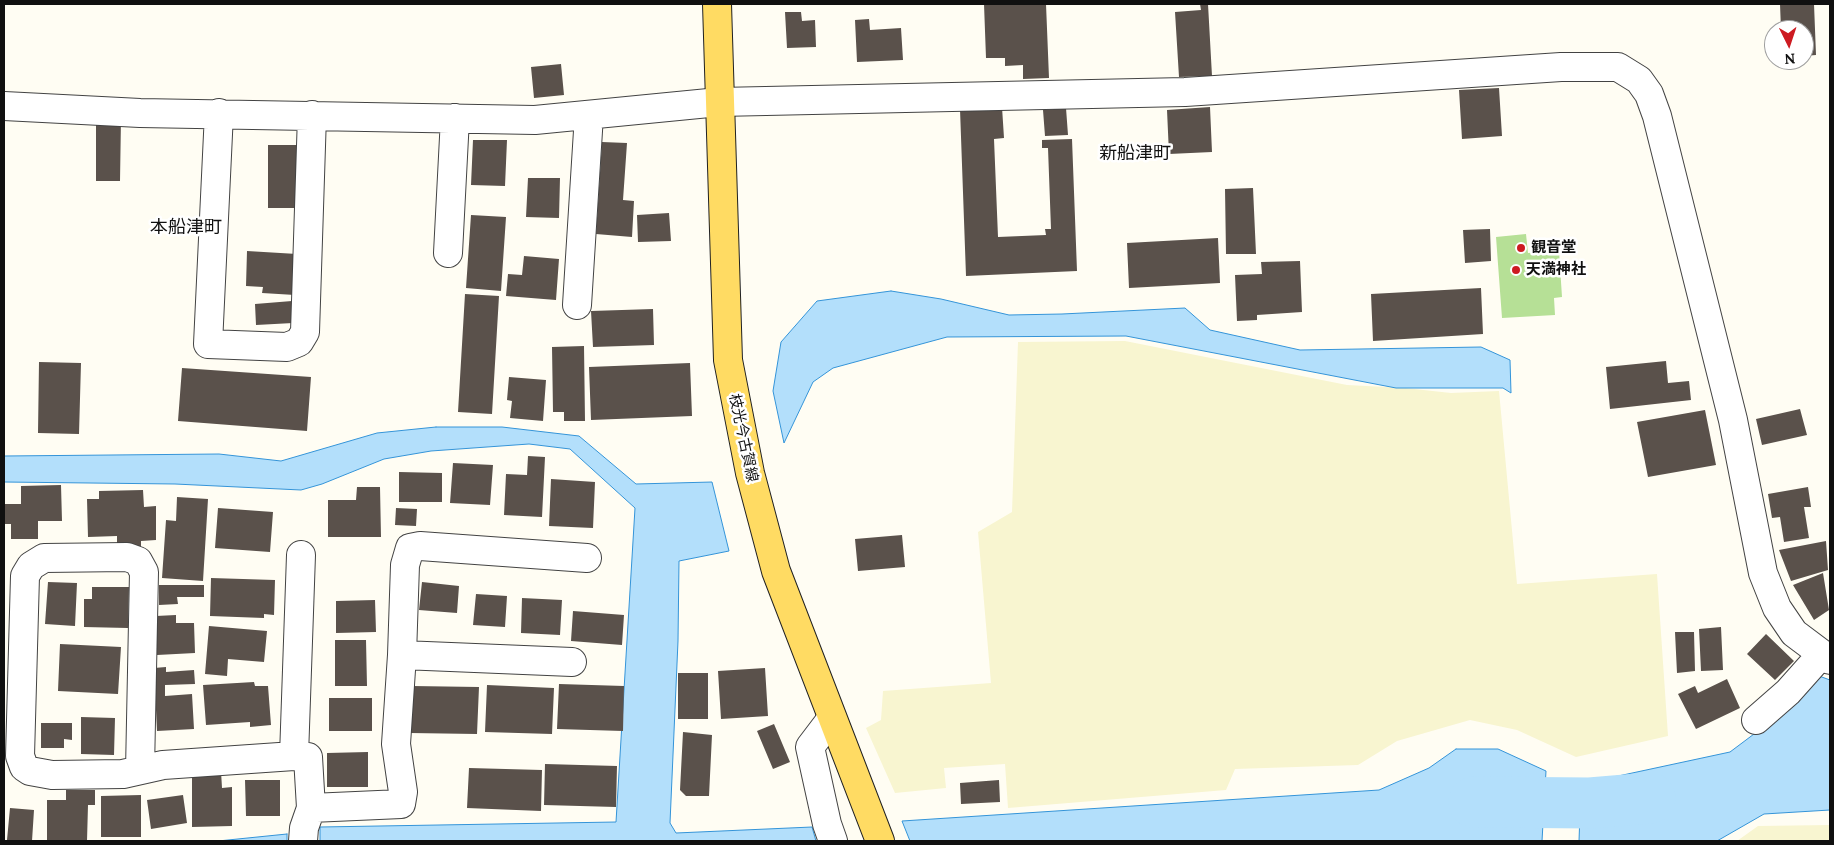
<!DOCTYPE html>
<meta charset="utf-8">
<style>
body{margin:0}
#map{position:relative;width:1834px;height:845px;overflow:hidden;background:#fffdf3;font-family:Lora,serif}
canvas{display:block}
.frame{position:absolute;inset:0;border:5px solid #101010;pointer-events:none}
.north{position:absolute;left:1764px;top:20px;width:50px;height:50px;box-sizing:border-box;background:#fff;border:1px solid #9f9f9f;border-radius:50%;rotate:176deg;font-size:14px;font-weight:700;line-height:20px;text-align:center;color:#101010}
.north::after{content:'';display:block;margin:auto;width:18px;height:22px;background:#cd1b21;clip-path:polygon(50% 0,100% 100%,50% 72%,0 100%)}
</style>
<div id="map">
<canvas width="1834" height="845"></canvas>
<div class="frame"></div>
<div class="north">N</div>
</div>
<script>
const ctx = document.querySelector('canvas').getContext('2d');
ctx.lineJoin = 'round';
function fillPath(path, color) { ctx.fillStyle = color; ctx.fill(path, 'evenodd'); }
const poly = rows => new Path2D(rows.map(r => 'M' + r).join(''));
function strokePath(path, color, width, dash) { ctx.strokeStyle = color; ctx.lineWidth = width; ctx.lineCap = dash ? 'butt' : 'round'; ctx.setLineDash(dash || []); ctx.stroke(path); }
function label(font, color, halo, rows, align = 'center') {
  ctx.font = font + ' Lora,"Noto Sans JP",serif'; ctx.lineWidth = 5; ctx.setLineDash([]); ctx.textBaseline = 'middle'; ctx.strokeStyle = halo; ctx.fillStyle = color; for (const [text, x, y, turn = 0] of rows) {
    ctx.save(); ctx.translate(x, y); ctx.rotate((+turn || 0) * Math.PI / 180); ctx.textAlign = isNaN(turn) ? turn : align; if (halo) ctx.strokeText(text, 0, 0); ctx.fillText(text, 0, 0); ctx.restore();
  }
}
fillPath(poly([
 [1125,341,1347,385,1405,388,1451,393,1499,391,1517,584,1657,574,1668,736,1576,757,1517,730,1470,720,1397,741,1358,765,1235,769,1226,790,1008,808,1005,764,944,768,946,788,895,793,866,728,881,720,883,691,991,683,978,532,1012,512,1018,342],
 [1830,825,1830,841,1737,841,1758,826]
]), '#f8f5d0');
fillPath(poly([
 [1526,234,1528,253,1559,251,1562,297,1554,298,1555,315,1502,318,1496,237]
]), '#b6e096');
const water = poly([
 [891,291,941,299,1009,315,1062,314,1185,308,1210,330,1300,350,1481,347,1510,360,1511,393,1503,388,1396,388,1126,336,947,337,833,368,813,382,784,443,773,391,781,342,817,301,891,291],
 [436,427,502,427,579,436,636,484,712,482,729,551,679,561,678,641,670,823,676,833,812,827,816,841,320,841,320,827,616,822,635,508,570,449,529,444,431,451,384,459,322,484,301,490,175,484,4,482,4,456,219,454,281,461,377,433,436,427],
 [1819,676,1830,680,1830,810,1764,814,1717,841,1579,841,1581,784,1730,752,1758,731,1819,676],
 [1456,749,1498,749,1546,771,1542,841,910,841,902,821,1379,790,1429,768,1456,749],
 [287,834,287,841,218,841,287,834]
]);
fillPath(water, '#b3dffb');
strokePath(water, '#3494d8', 1);
strokePath(poly([
 [1474,802,1590,803,1650,798]
]), '#b3dffb', 51);
fillPath(poly([
 [984,4,1046,4,1049,78,1023,79,1023,65,1005,66,1005,58,986,58],
 [1200,4,1208,4,1212,76,1179,77,1175,12,1201,10],
 [1780,4,1814,4,1816,55,1804,56,1804,30,1781,30],
 [785,12,801,12,802,21,815,20,816,47,787,48],
 [869,19,870,30,901,28,903,60,857,62,855,20],
 [561,64,564,95,534,98,531,67],
 [1499,88,1502,136,1462,139,1459,90],
 [1002,107,1004,138,994,139,998,237,1046,235,1045,229,1051,229,1048,148,1042,148,1042,140,1072,139,1077,271,966,276,960,109],
 [1210,107,1212,152,1169,154,1167,110],
 [1066,108,1068,135,1045,136,1043,110],
 [96,118,121,118,120,181,96,181],
 [473,140,507,140,505,186,471,185],
 [602,142,627,143,623,200,634,201,632,237,596,234],
 [268,145,299,145,299,208,268,208],
 [528,178,560,178,559,218,526,217],
 [1253,188,1256,254,1226,254,1225,189],
 [669,213,671,241,638,242,637,215],
 [471,215,506,217,501,291,466,288],
 [1490,229,1491,261,1465,263,1463,230],
 [1218,238,1220,283,1129,288,1127,243],
 [247,251,297,254,295,295,262,293,263,287,246,286],
 [524,256,559,259,556,300,506,296,508,274,522,275],
 [1300,261,1302,312,1257,315,1257,320,1237,321,1235,275,1262,274,1261,262],
 [1481,288,1483,334,1373,341,1371,294],
 [465,294,499,296,492,414,458,412],
 [292,301,293,323,256,325,255,304],
 [653,309,654,345,593,347,591,311],
 [584,346,585,421,564,421,564,412,553,412,552,347],
 [1666,361,1668,383,1689,381,1691,400,1610,409,1606,367],
 [39,362,81,363,79,434,38,433],
 [690,363,692,416,591,420,589,367],
 [182,368,311,377,307,431,178,421],
 [509,377,546,380,543,421,510,418,512,401,507,400],
 [1800,409,1807,435,1762,445,1756,419],
 [1705,410,1716,465,1648,477,1637,422],
 [528,456,545,457,542,517,504,515,506,474,527,475],
 [453,463,493,465,490,505,450,503],
 [399,472,442,473,442,502,399,502],
 [551,479,595,482,593,528,549,526],
 [61,485,62,521,38,521,38,539,11,539,11,524,4,524,4,504,21,504,21,486],
 [357,487,380,487,381,537,328,537,328,500,356,500],
 [1808,487,1811,507,1804,507,1809,538,1784,542,1780,517,1772,518,1768,494],
 [143,490,144,507,156,506,156,540,141,541,141,548,117,548,117,536,88,537,87,499,99,499,99,491],
 [177,497,208,499,203,581,162,578,166,520,176,521],
 [218,508,273,512,270,552,215,548],
 [396,508,417,509,416,526,395,525],
 [902,535,905,567,858,571,855,539],
 [1826,541,1828,570,1791,581,1779,550],
 [1823,573,1829,610,1814,620,1793,585],
 [211,578,275,580,274,615,264,614,264,618,210,616],
 [48,582,77,583,75,626,45,624],
 [422,582,459,586,457,613,419,610],
 [159,585,204,585,204,597,177,597,178,604,159,605],
 [92,587,129,587,128,628,84,627,84,599,92,599],
 [476,594,507,596,505,627,473,625],
 [522,598,562,600,560,635,521,633],
 [375,600,376,632,336,633,336,601],
 [573,611,624,615,622,645,571,641],
 [176,615,176,623,194,623,195,653,157,655,156,616],
 [209,626,267,631,264,662,228,659,227,676,205,674],
 [1721,627,1723,670,1701,671,1699,629],
 [1675,632,1694,632,1695,671,1677,673],
 [1766,634,1794,661,1775,680,1747,654],
 [335,640,366,640,367,686,335,686],
 [60,644,121,647,118,694,58,691],
 [166,667,166,672,194,670,195,684,165,685,165,696,192,694,194,729,157,731,154,668],
 [765,668,768,716,721,719,718,671],
 [678,673,708,673,708,719,678,719],
 [1727,679,1740,708,1696,729,1678,694,1695,686,1698,693],
 [254,682,255,686,268,686,271,725,250,727,250,722,206,725,203,685],
 [559,684,624,686,623,731,557,729],
 [487,685,554,688,552,734,485,732],
 [412,686,479,687,477,734,410,733],
 [329,698,372,698,372,731,329,731],
 [81,717,115,718,114,755,81,754],
 [41,723,72,723,72,740,64,739,64,748,41,748],
 [774,724,790,762,773,769,757,731],
 [683,732,712,735,709,796,686,796,680,790],
 [368,752,368,787,327,787,327,753],
 [545,764,617,766,616,807,544,805],
 [469,768,542,770,541,811,467,808],
 [221,771,222,788,232,787,232,826,192,827,192,772],
 [245,780,280,780,280,816,246,816],
 [999,780,1000,802,961,804,960,783],
 [66,790,95,790,95,805,88,805,87,841,47,841,47,800,66,800],
 [141,795,141,837,101,837,101,796],
 [183,795,187,823,151,829,147,800],
 [10,808,34,810,32,841,7,840]
]), '#5a514b');
const minor = poly([
 [4,106,140,113,535,120,719,102,1185,92,1561,67,1618,67,1639,80,1649,94,1657,116,1733,420,1763,573,1777,608,1794,633,1830,660],
 [219,113,208,344,287,347,299,342,305,332,312,115],
 [448,253,455,118],
 [577,305,589,115],
 [402,655,572,662],
 [832,718,810,747,827,824,833,841],
 [1756,720,1788,692,1821,655],
 [294,756,301,555],
 [140,770,144,572,138,561,127,557,44,558,31,566,25,576,20,756,24,767,30,771,52,775,123,774,163,765,294,756,308,757,311,808,304,828,303,841],
 [311,808,401,804,403,792,396,744,402,655,405,565,410,548,420,546,587,558]
]);
const major = poly([
 [717,4,728,360,750,473,776,571,880,841]
]);
strokePath(minor, '#434343', 30);
strokePath(major, '#212121', 30);
strokePath(minor, '#fff', 28);
strokePath(major, '#ffdb63', 28);
for (const [x, y, r, color] of [
 [1521,248,5,"#cd1b21"],
 [1516,270,5,"#cd1b21"]
]) { const dot = new Path2D(); dot.arc(x, y, r, 0, 2 * Math.PI); ctx.fillStyle = color; ctx.fill(dot); strokePath(dot, '#fff', 2); }
label('bold 15px', '#101010', '#fff', [
 ["観音堂",1531,248],
 ["天満神社",1526,270]
], 'left');
label('15px', '#101010', '#fff', [
 ["枝光今古賀線",743,438,78]
]);
label('18px', '#101010', '#fff', [
 ["新船津町",1135,154],
 ["本船津町",186,228]
]);
</script>
